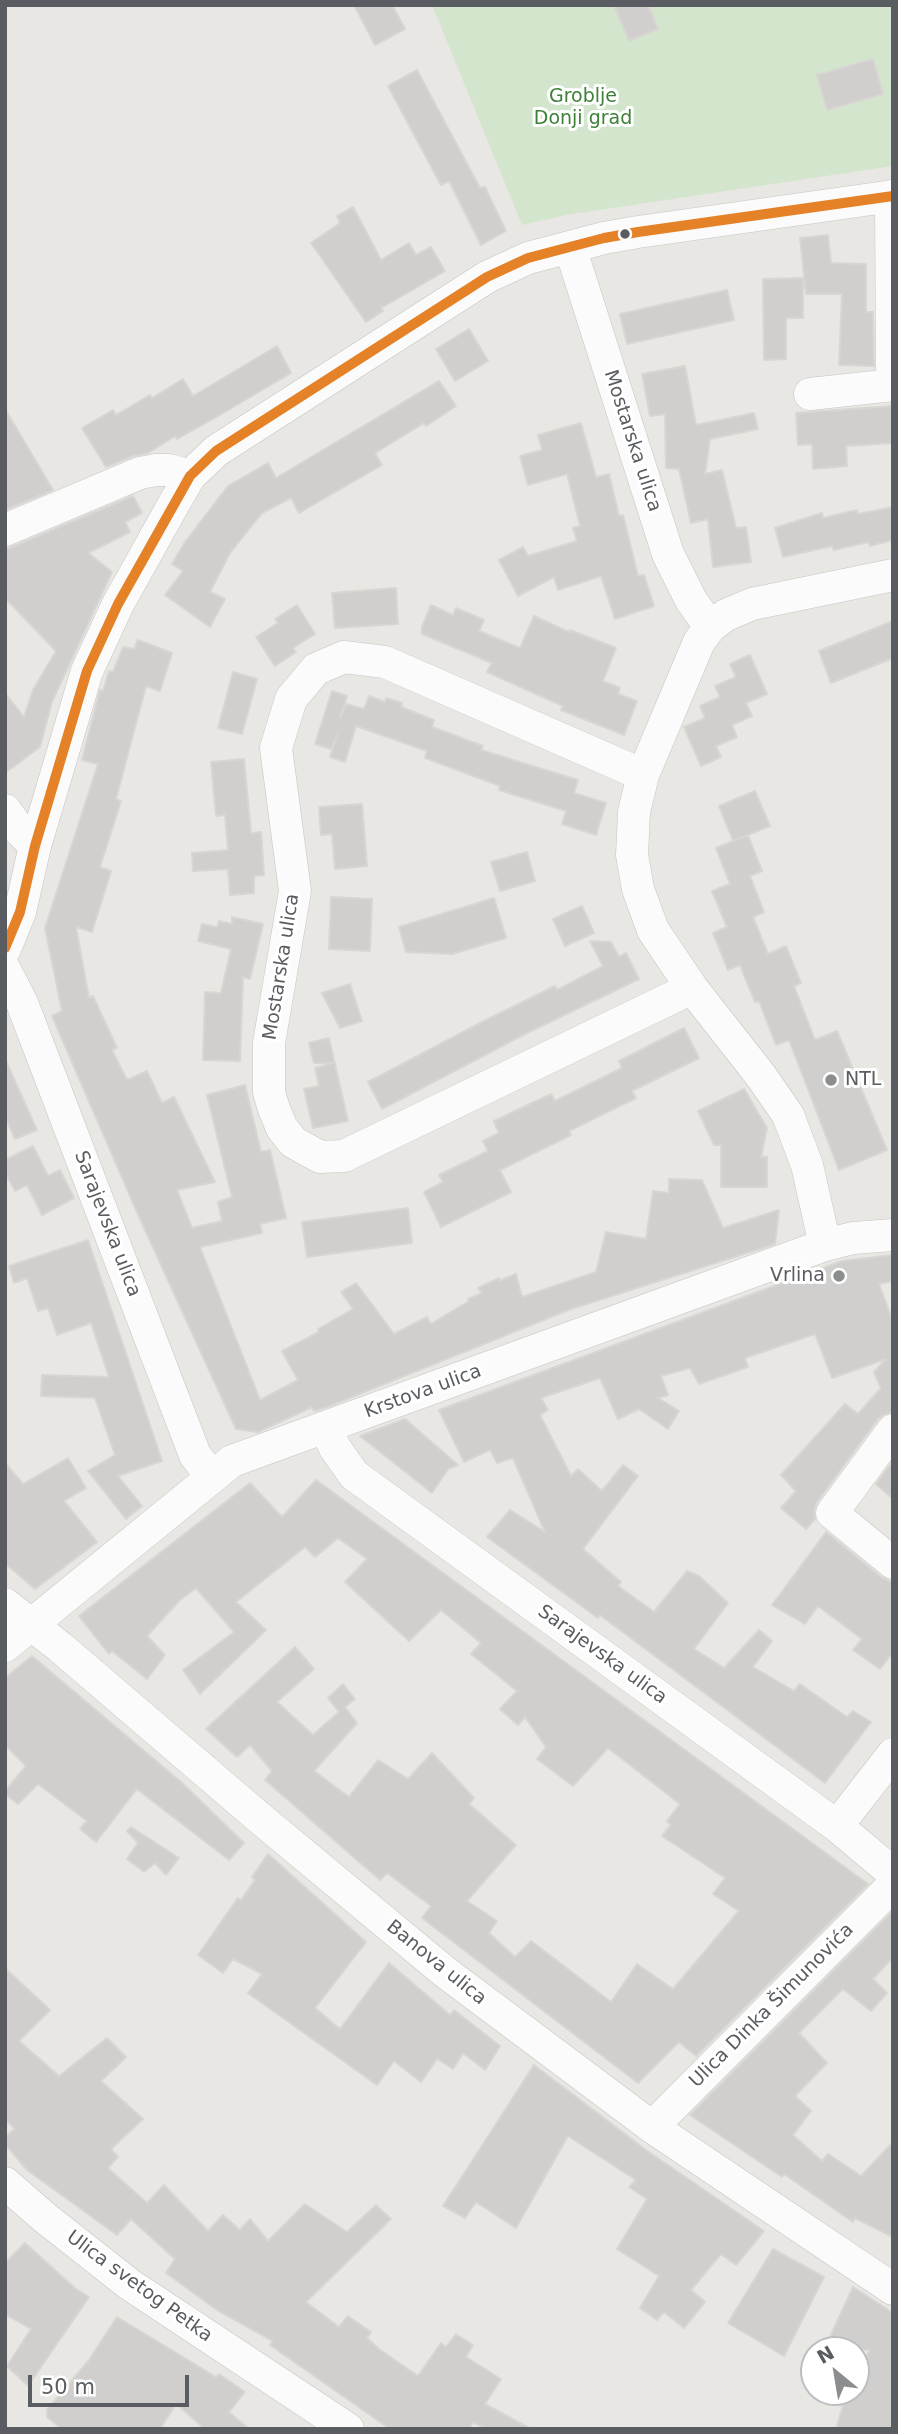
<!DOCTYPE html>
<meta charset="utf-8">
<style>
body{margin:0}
#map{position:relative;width:898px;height:2434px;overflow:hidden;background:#e9e7e3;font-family:"DejaVu Sans",sans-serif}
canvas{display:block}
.frame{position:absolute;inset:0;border:7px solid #595d61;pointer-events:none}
.north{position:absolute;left:800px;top:2336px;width:70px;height:70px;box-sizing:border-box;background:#fff;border:2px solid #bdbec0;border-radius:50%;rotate:330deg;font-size:19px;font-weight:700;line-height:28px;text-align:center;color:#595d61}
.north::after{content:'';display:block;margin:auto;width:24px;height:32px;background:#8b8d8e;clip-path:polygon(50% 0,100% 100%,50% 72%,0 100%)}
.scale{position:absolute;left:28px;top:2375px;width:161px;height:32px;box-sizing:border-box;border:4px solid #595d61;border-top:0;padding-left:9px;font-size:21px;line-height:24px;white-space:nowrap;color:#595d61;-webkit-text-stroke:5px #fff;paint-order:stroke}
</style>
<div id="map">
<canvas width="898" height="2434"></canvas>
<div class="frame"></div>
<div class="north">N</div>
<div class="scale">50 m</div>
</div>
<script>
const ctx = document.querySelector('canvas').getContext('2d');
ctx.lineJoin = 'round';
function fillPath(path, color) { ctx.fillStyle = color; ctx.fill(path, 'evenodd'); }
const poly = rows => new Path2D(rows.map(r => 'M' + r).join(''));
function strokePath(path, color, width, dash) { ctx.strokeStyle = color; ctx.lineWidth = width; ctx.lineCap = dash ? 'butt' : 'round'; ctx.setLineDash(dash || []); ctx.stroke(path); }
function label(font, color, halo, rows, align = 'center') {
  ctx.font = font + ' "DejaVu Sans",sans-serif'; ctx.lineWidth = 6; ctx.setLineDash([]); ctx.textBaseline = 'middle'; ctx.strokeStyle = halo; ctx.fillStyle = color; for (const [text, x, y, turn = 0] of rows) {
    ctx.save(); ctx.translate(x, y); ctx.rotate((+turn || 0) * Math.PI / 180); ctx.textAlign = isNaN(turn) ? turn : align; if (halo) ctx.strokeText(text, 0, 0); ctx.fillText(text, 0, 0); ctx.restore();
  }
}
fillPath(poly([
 [432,5,893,5,893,166,566,215,522,225]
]), '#d4e5ce');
const building = poly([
 [354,5,392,5,405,29,375,45,354,5],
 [614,5,648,5,658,29,629,41,614,5],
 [873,59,883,94,827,110,817,75,873,59],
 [417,70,480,188,485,187,506,231,481,245,449,181,441,185,388,86,417,70],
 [353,207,381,260,409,243,416,255,431,247,445,271,381,308,383,311,366,322,311,243,340,223,337,216,353,207],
 [828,235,831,263,866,264,866,312,873,312,874,366,839,365,842,294,806,294,800,238,828,235],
 [803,278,803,318,786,318,786,359,764,360,763,279,803,278],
 [727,290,734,320,627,344,620,314,727,290],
 [469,329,488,361,455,381,436,349,469,329],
 [277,346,291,373,213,419,177,439,175,436,148,453,133,456,106,467,82,428,113,410,116,415,150,395,152,398,183,379,193,396,277,346],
 [685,366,696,425,754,413,758,429,710,439,705,474,722,470,736,528,746,527,751,562,713,567,708,519,691,523,679,469,666,468,665,414,650,416,642,374,685,366],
 [439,381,456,406,426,426,424,423,375,453,382,465,299,513,291,498,262,513,230,553,210,592,225,599,210,627,165,595,183,571,172,564,185,542,228,486,268,463,276,478,439,381],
 [893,406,893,443,846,446,847,466,813,469,812,444,798,445,796,413,893,406],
 [5,409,53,490,5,510,5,409],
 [581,423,596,477,609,474,619,516,623,515,638,576,644,575,654,606,615,619,601,576,558,590,554,577,518,596,499,560,523,547,528,556,577,541,573,528,580,526,567,474,528,485,520,456,542,450,538,435,581,423],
 [133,496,142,513,125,522,130,532,88,553,112,572,52,702,40,747,5,773,5,693,24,717,33,690,56,651,5,598,5,550,133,496],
 [893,507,893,540,870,546,868,542,834,550,832,546,783,557,775,528,822,513,823,518,857,510,858,514,893,507],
 [396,588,398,624,335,628,332,593,396,588],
 [297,605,315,634,293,648,296,652,275,666,256,637,278,623,275,619,297,605],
 [431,605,453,615,456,608,484,620,479,631,520,648,534,616,571,633,570,630,616,648,603,681,620,688,618,694,637,701,624,735,561,710,563,706,487,672,492,663,422,634,422,627,431,605],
 [893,621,893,658,831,683,819,651,893,621],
 [138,640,172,653,160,691,146,686,116,799,121,801,100,867,111,871,92,932,76,927,89,998,93,996,117,1048,112,1050,127,1080,147,1071,162,1103,174,1097,215,1182,177,1190,192,1228,222,1221,218,1202,232,1197,207,1095,245,1085,261,1152,270,1150,286,1218,260,1224,262,1233,200,1247,260,1400,298,1380,282,1351,319,1332,318,1329,353,1309,341,1292,356,1283,394,1334,427,1317,431,1324,469,1301,468,1299,482,1293,478,1288,499,1278,499,1281,516,1274,522,1297,596,1272,606,1232,646,1239,653,1191,669,1193,669,1179,702,1180,723,1228,779,1210,775,1244,571,1309,327,1407,314,1411,312,1407,258,1432,236,1429,140,1219,52,1016,62,1011,45,928,98,764,82,760,100,690,103,691,109,671,113,672,123,647,134,649,138,640],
 [750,655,767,694,746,703,752,716,732,725,737,737,716,746,721,757,701,766,684,727,705,718,700,706,720,697,715,686,736,677,730,664,750,655],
 [233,672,257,679,242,734,218,728,233,672],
 [332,691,347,696,340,718,346,704,364,709,369,696,385,702,386,698,402,703,401,707,434,720,432,727,483,746,481,750,578,780,574,793,606,803,596,835,562,824,566,811,499,790,500,786,425,758,427,751,356,726,345,762,330,757,337,735,331,749,315,744,332,691],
 [244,759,251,833,261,832,264,875,254,876,254,893,230,895,228,869,193,871,192,853,228,850,225,815,216,816,211,762,244,759],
 [755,791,770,826,733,841,719,806,755,791],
 [362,804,367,866,335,869,332,834,321,835,319,807,362,804],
 [748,835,762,871,750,876,764,912,753,917,768,954,786,946,801,983,794,986,815,1040,837,1031,887,1150,839,1170,789,1040,776,1045,759,1001,755,1002,740,965,728,970,713,933,727,927,712,891,730,884,716,848,748,835],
 [527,852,535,881,500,891,491,862,527,852],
 [331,897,372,899,370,951,329,949,331,897],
 [494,898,506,938,452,954,406,952,399,927,494,898],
 [582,906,594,933,565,946,553,919,582,906],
 [232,917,263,924,250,979,243,977,240,1061,203,1060,205,992,221,993,231,949,198,941,202,924,217,927,219,921,232,924,232,917],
 [590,941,611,942,619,957,626,953,639,979,523,1035,382,1109,368,1082,484,1021,555,986,557,990,603,966,590,941],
 [350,984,362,1021,340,1028,322,993,350,984],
 [684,1028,699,1058,632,1091,636,1098,569,1131,571,1135,500,1170,511,1192,441,1227,424,1192,443,1182,439,1175,488,1151,483,1141,499,1133,494,1121,551,1094,555,1101,622,1068,619,1061,684,1028],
 [329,1038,348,1121,313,1128,304,1089,319,1086,315,1068,333,1063,314,1063,309,1043,329,1038],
 [5,1059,37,1130,15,1139,5,1116,5,1059],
 [744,1089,767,1128,761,1157,767,1157,767,1187,721,1187,721,1145,714,1145,698,1111,744,1089],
 [33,1146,48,1176,60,1170,74,1198,42,1215,27,1185,15,1191,5,1172,5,1160,33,1146],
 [408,1208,412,1243,307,1257,302,1222,408,1208],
 [88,1240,162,1461,118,1476,142,1506,126,1519,88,1471,115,1455,95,1398,41,1396,42,1375,109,1377,91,1323,57,1335,48,1308,38,1311,27,1278,14,1283,9,1266,88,1240],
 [893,1255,893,1281,879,1284,893,1322,893,1412,885,1414,878,1419,817,1502,814,1510,815,1519,806,1529,781,1508,796,1491,781,1475,845,1404,858,1414,881,1388,874,1372,886,1359,832,1378,815,1334,745,1358,748,1367,699,1384,690,1368,661,1376,668,1395,658,1398,679,1411,668,1429,639,1409,618,1419,600,1378,541,1398,548,1410,540,1415,571,1476,578,1469,602,1491,623,1465,638,1476,583,1549,621,1582,618,1586,654,1612,687,1571,699,1576,728,1603,694,1649,724,1668,759,1630,772,1641,753,1667,794,1691,800,1684,847,1717,853,1711,871,1722,825,1783,600,1615,598,1618,487,1537,510,1510,545,1532,513,1458,497,1463,490,1450,464,1462,439,1410,842,1261,893,1255],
 [405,1419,458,1465,448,1469,432,1493,360,1436,405,1419],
 [68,1458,86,1488,64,1501,97,1542,35,1589,5,1563,5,1463,23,1484,68,1458],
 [893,1461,893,1499,876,1484,893,1461],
 [316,1480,868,1884,696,2056,679,2042,638,2083,422,1918,431,1906,387,1873,380,1880,265,1780,272,1771,250,1745,237,1757,206,1729,295,1647,314,1669,277,1702,313,1735,339,1712,328,1698,343,1684,355,1699,345,1707,357,1723,314,1771,349,1797,378,1760,408,1779,432,1753,474,1798,469,1804,516,1845,467,1901,497,1921,489,1933,515,1957,531,1941,611,2002,637,1964,673,1989,739,1911,713,1894,725,1878,662,1836,671,1825,667,1821,680,1804,608,1748,573,1786,537,1759,546,1747,525,1717,518,1725,500,1709,517,1691,471,1654,481,1643,441,1610,409,1641,345,1582,367,1559,338,1538,315,1557,305,1547,236,1602,266,1630,200,1694,183,1670,234,1632,196,1588,180,1600,147,1636,165,1655,147,1679,112,1651,109,1654,79,1616,250,1483,282,1517,316,1480],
 [826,1532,881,1577,893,1583,893,1652,880,1669,853,1650,862,1639,818,1606,805,1624,772,1605,826,1532],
 [32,1656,181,1782,244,1843,229,1860,137,1789,96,1842,80,1829,87,1821,38,1784,18,1804,5,1794,5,1791,26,1766,5,1745,5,1678,32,1656],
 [131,1827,179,1858,166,1875,155,1863,144,1872,127,1859,138,1843,127,1831,131,1827],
 [268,1854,366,1942,315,2008,340,2029,389,1963,450,2015,454,2010,500,2046,485,2070,463,2053,453,2069,437,2059,421,2082,394,2061,377,2085,248,1993,262,1974,233,1959,223,1973,198,1955,238,1898,241,1900,255,1880,252,1877,268,1854],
 [893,1911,893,1957,873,1979,887,1993,871,2011,843,1989,799,2033,827,2063,795,2096,811,2111,793,2135,822,2161,828,2154,861,2176,893,2142,893,2237,855,2218,853,2222,784,2174,782,2177,690,2115,893,1911],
 [5,1968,50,2010,19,2041,59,2076,107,2038,126,2057,101,2081,143,2119,111,2149,118,2157,108,2168,147,2203,164,2185,208,2231,223,2215,240,2230,250,2219,268,2241,305,2204,347,2232,376,2205,391,2219,306,2302,339,2327,348,2316,371,2332,367,2338,379,2349,418,2376,441,2343,446,2347,456,2334,473,2345,466,2357,501,2379,485,2404,531,2429,486,2429,473,2422,469,2429,390,2429,270,2345,273,2341,217,2310,166,2273,175,2259,131,2219,117,2235,27,2170,5,2144,5,2137,15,2129,5,2119,5,1968],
 [534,2065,646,2150,764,2231,736,2265,721,2254,691,2290,705,2302,684,2328,664,2312,657,2320,640,2308,659,2276,617,2249,647,2199,629,2187,636,2180,568,2136,516,2228,476,2202,465,2218,443,2206,534,2065],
 [25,2243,76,2289,89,2297,28,2386,7,2366,31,2329,5,2314,5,2263,25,2243],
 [773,2249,824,2277,784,2356,728,2323,773,2249],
 [853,2287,893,2313,893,2429,836,2429,847,2392,856,2392,856,2374,870,2350,824,2350,853,2287],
 [117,2317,216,2377,219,2374,245,2392,229,2412,249,2429,205,2429,176,2404,160,2429,62,2429,47,2417,47,2410,89,2360,117,2317]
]);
fillPath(building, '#d0cfcd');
strokePath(building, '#d8d6d2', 2);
const minor = poly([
 [891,196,892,385],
 [570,247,668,554,691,600,710,627],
 [810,394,893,385],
 [5,530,140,473,156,470,169,470,190,476],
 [643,775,385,662,344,657,316,669,291,699,276,748,295,891,269,1043,269,1092,274,1109,282,1128,293,1142,320,1157,344,1156,692,988],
 [5,810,21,832,35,846],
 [5,949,20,912,35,846,87,671,118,604,176,500,190,476,216,451,487,277,528,258,604,238,638,232,893,196],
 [5,970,22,1003,195,1455,211,1476],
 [825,1245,807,1165,788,1115,761,1076,692,988,653,930,638,889,632,855,634,812,643,775,699,642,710,627,726,615,752,604,893,575],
 [325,1427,335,1448,354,1475,837,1826,893,1873],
 [893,1430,832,1513,893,1563],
 [5,1604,60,1647,262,1820,445,1972,652,2127,893,2289],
 [5,1646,232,1461,825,1245,853,1238,893,1235],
 [837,1826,893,1754],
 [652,2127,893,1885],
 [5,2183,44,2217,129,2284,348,2429]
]);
strokePath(minor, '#c4c4c3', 33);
strokePath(minor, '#fcfbfb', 32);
strokePath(poly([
 [5,948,20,912,35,846,87,671,118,604,190,476,216,451,487,277,528,258,604,238,638,232,893,196]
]), '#e58126', 10);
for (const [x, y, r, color] of [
 [625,234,6,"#595d61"],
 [831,1080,7,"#8b8d8e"],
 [839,1276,7,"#8b8d8e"]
]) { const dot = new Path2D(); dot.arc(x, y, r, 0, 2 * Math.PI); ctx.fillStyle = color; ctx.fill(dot); strokePath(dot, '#fff', 2.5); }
label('19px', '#3d8138', '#fff', [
 ["Groblje",583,97],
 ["Donji grad",583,119]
]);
label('19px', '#595d61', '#fff', [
 ["Mostarska ulica",632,441,72],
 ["Mostarska ulica",282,967,-81],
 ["Sarajevska ulica",107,1224,69],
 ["Krstova ulica",423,1392,-20],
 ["Sarajevska ulica",602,1655,36],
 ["Banova ulica",436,1963,39],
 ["Ulica Dinka Šimunovića",772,2006,-45],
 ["Ulica svetog Petka",139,2287,36]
]);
label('19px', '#595d61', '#fff', [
 ["NTL",845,1080],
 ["Vrlina",825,1276,"right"]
], 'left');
</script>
